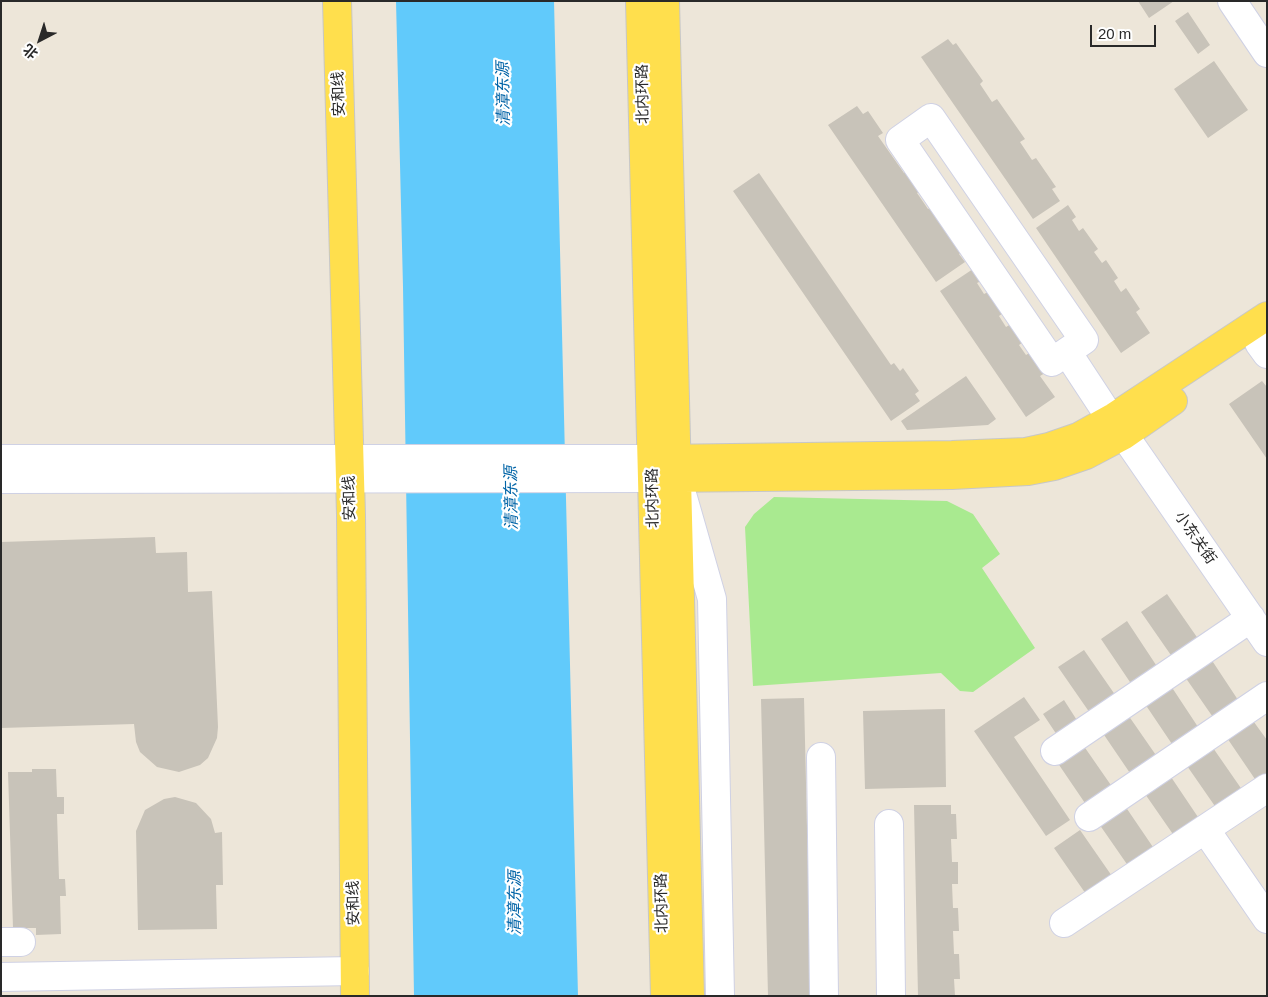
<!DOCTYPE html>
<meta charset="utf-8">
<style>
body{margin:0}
#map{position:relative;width:1268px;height:997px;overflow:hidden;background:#ede6d9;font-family:Helvetica,"Noto Sans SC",sans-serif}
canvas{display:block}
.frame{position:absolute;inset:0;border:2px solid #292929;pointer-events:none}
.north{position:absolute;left:15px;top:15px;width:50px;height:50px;-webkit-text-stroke:4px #fff;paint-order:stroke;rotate:220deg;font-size:14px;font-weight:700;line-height:20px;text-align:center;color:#292929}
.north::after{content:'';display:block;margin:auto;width:18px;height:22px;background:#292929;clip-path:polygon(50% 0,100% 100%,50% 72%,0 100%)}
.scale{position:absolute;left:1090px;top:25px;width:66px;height:22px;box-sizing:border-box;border:2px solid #292929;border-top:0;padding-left:6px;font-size:15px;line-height:18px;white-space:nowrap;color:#292929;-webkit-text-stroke:4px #fff;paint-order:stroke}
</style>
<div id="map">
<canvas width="1268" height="997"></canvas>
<div class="frame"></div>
<div class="north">北</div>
<div class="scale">20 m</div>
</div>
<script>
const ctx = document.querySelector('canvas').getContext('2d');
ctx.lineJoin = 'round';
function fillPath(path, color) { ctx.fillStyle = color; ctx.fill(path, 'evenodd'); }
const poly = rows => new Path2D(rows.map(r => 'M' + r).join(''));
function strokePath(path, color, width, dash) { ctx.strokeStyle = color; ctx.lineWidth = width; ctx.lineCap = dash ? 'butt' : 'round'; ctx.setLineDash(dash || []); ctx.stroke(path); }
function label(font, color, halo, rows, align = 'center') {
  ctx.font = font + ' Helvetica,"Noto Sans SC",sans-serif'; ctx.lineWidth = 4.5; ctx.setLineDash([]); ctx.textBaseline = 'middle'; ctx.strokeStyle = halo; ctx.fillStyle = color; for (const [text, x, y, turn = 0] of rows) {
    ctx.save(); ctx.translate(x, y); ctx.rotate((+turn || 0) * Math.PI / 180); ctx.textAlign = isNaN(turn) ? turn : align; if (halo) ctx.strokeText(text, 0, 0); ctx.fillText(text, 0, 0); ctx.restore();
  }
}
fillPath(poly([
 [774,497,947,501,973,514,1000,554,982,568,1035,648,973,692,960,691,941,673,753,686,745,527,754,514]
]), '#a9ea90');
fillPath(poly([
 [396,1,554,1,578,996,414,996,403,287]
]), '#61cafb');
fillPath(poly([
 [1138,1,1174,1,1149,18],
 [1188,12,1210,45,1198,54,1175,21],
 [948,39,953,45,956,43,983,81,980,84,992,102,997,99,1025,139,1020,142,1032,160,1036,158,1056,187,1052,189,1060,201,1033,219,921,57],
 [1214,61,1248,110,1208,138,1174,89],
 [857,106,863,114,868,111,883,133,878,136,904,173,908,170,922,190,917,193,928,209,933,206,963,251,959,254,965,262,936,282,828,125],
 [759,173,891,365,894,363,900,371,903,368,919,391,915,394,920,401,891,421,733,191],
 [1068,205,1076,217,1072,220,1079,231,1083,228,1098,249,1094,252,1102,263,1106,260,1118,278,1114,281,1121,292,1126,288,1140,309,1136,312,1150,333,1121,353,1036,228],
 [973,269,981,281,977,283,984,294,988,292,1003,313,999,316,1006,327,1011,324,1023,342,1019,345,1026,355,1031,352,1045,373,1040,376,1055,397,1026,417,940,291],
 [966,376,996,419,988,425,907,430,901,421],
 [1262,381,1267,387,1267,459,1229,404],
 [155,537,156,553,187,552,188,592,212,591,218,727,217,738,208,758,200,765,179,772,157,767,140,752,136,742,134,724,1,728,1,542],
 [1167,594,1201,643,1175,661,1141,612],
 [1127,621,1160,671,1134,688,1101,639],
 [1084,650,1118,699,1092,716,1058,667],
 [1209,656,1242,706,1217,723,1183,674],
 [1169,683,1202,733,1176,750,1143,701],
 [1024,697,1040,720,1014,737,1070,820,1046,836,974,731],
 [804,698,811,996,768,996,761,699],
 [1064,700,1080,725,1059,738,1043,714],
 [945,709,946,787,865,789,863,711],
 [1126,712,1160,761,1134,779,1100,729],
 [1251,718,1267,740,1267,780,1259,785,1225,735],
 [1081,742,1115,791,1089,809,1055,759],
 [1211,745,1245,794,1219,812,1185,763],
 [32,769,56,769,57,797,64,797,64,814,57,814,59,879,65,879,66,896,60,896,61,934,36,935,36,928,13,928,8,772,32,772],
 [1169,774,1202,823,1177,840,1143,791],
 [175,797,196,803,211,819,215,833,222,832,223,885,216,885,217,929,138,930,136,831,145,810,164,799],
 [1123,803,1157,853,1131,870,1097,821],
 [914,805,951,805,951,814,956,814,957,839,951,839,952,862,958,862,958,884,952,884,953,908,958,908,959,931,953,931,954,954,959,954,960,979,954,979,955,996,918,996],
 [1080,830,1114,879,1088,897,1054,848]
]), '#c8c3b9');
const minor = poly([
 [1232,1,1267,53],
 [931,118,1084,340,1052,362,900,140,931,118],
 [1259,343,1267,354],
 [1067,352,1111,419],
 [1124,435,1267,642],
 [1,459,652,459],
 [1,479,652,478],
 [682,494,712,599,720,996],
 [1055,751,1251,618],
 [821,757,824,996],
 [1089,817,1267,696],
 [889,824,891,996],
 [1205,829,1267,919],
 [1064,923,1267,788],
 [1,942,21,942],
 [1,977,355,971]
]);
const major = poly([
 [337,1,351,515,355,996],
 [640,1,665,996],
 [665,1,690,996],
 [659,459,952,455,1026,452,1049,447,1078,437,1114,417,1267,316],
 [659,478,952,475,1028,471,1054,466,1086,455,1124,435,1173,401]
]);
strokePath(minor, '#cfd1e4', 30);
strokePath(major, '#c7c7c7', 30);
strokePath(minor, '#fff', 28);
strokePath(major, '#ffdf4d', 28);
label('15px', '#292929', '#fff', [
 ["安和线",339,94,-92],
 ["北内环路",643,94,-91],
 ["安和线",350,498,-91],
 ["北内环路",653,498,-91],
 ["小东关街",1195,538,55],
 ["安和线",354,903,-91],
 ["北内环路",662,903,-91]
]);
label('italic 16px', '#0064a7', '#fff', [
 ["清漳东源",504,94,-91],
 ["清漳东源",512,498,-91],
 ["清漳东源",516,903,-90]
]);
</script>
